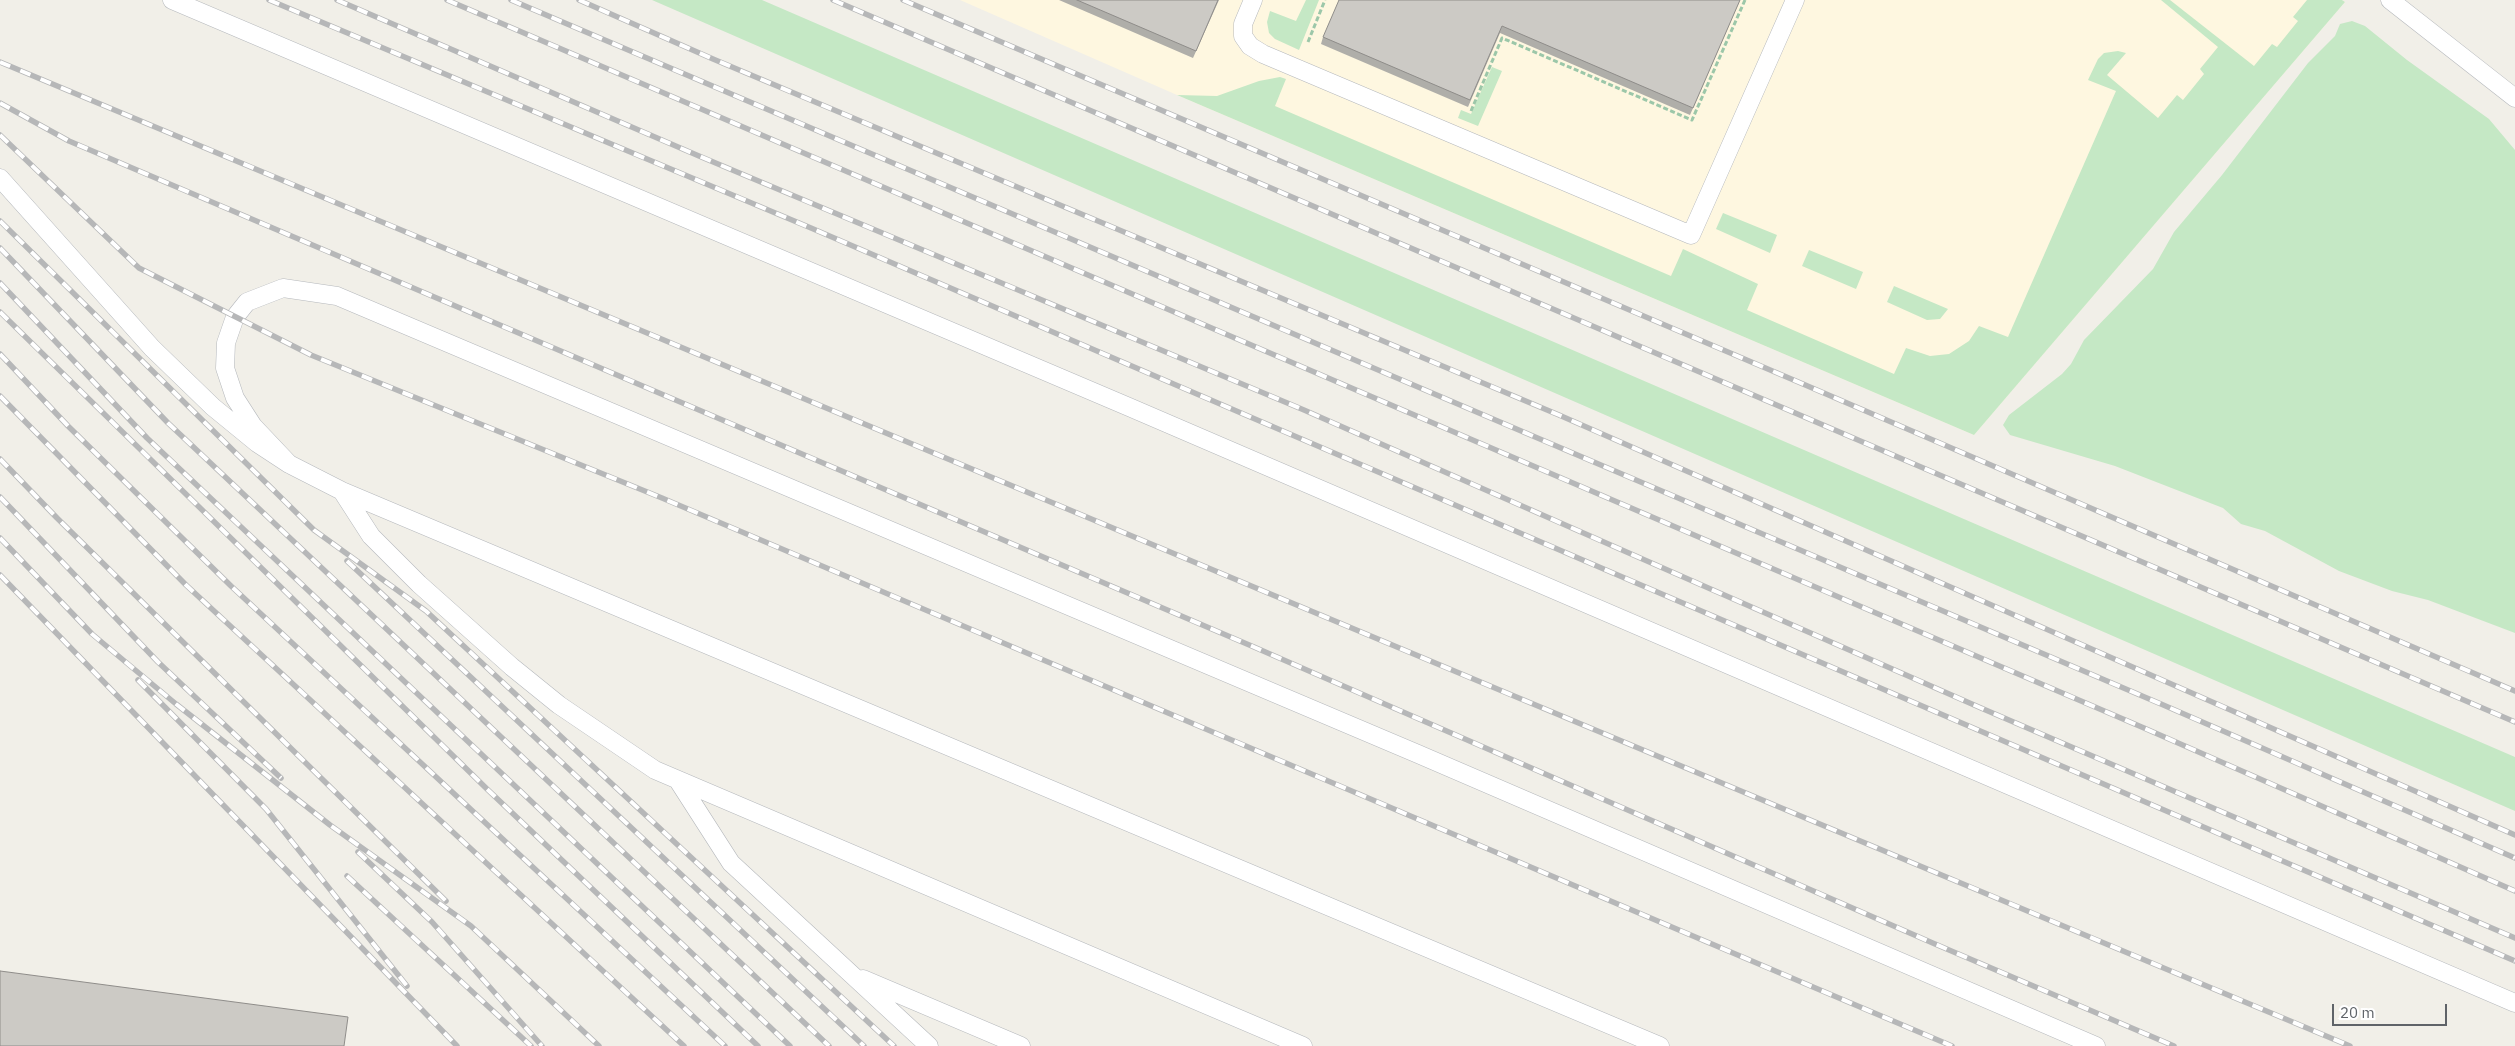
<!DOCTYPE html>
<style>
body{margin:0}
#map{position:relative;width:2515px;height:1046px;overflow:hidden;background:#f1efe8;font-family:"IBM Plex Sans",sans-serif}
canvas{display:block}
.scale{position:absolute;left:2332px;top:1004px;width:115px;height:22px;box-sizing:border-box;border:2px solid #5f6368;border-top:0;padding-left:6px;font-size:15px;line-height:18px;white-space:nowrap;color:#5f6368;-webkit-text-stroke:4px #fff;paint-order:stroke}
</style>
<div id="map">
<canvas width="2515" height="1046"></canvas>
<div class="scale">20 m</div>
</div>
<script>
const ctx = document.querySelector('canvas').getContext('2d');
ctx.lineJoin = 'round';
function fillPath(path, color) { ctx.fillStyle = color; ctx.fill(path, 'evenodd'); }
const poly = rows => new Path2D(rows.map(r => 'M' + r).join(''));
function strokePath(path, color, width, dash) { ctx.strokeStyle = color; ctx.lineWidth = width; ctx.lineCap = dash ? 'butt' : 'round'; ctx.setLineDash(dash || []); ctx.stroke(path); }
fillPath(poly([
 [960,0,2342,0,2345,2,1974,435,1177,95]
]), '#fef7e0');
fillPath(poly([
 [652,0,762,0,2515,757,2515,811],
 [1306,0,1319,0,1299,50,1275,39,1269,33,1267,22,1270,11,1296,21],
 [2161,0,2170,0,2254,66,2272,44,2277,47,2298,21,2293,17,2307,0,2342,0,2345,2,1974,435,1177,95,1217,96,1259,81,1280,77,1286,79,1275,106,1671,276,1683,249,1758,284,1747,310,1894,374,1906,348,1930,356,1949,354,1969,341,1979,326,2008,337,2116,91,2088,80,2098,59,2104,53,2118,51,2126,53,2107,75,2158,118,2177,95,2183,100,2204,74,2200,69,2218,47],
 [2352,21,2365,26,2407,60,2489,119,2515,150,2515,633,2428,600,2392,591,2339,571,2265,531,2241,524,2223,508,2115,466,2010,435,2003,425,2009,415,2062,374,2071,364,2084,340,2153,269,2174,232,2222,175,2308,63,2335,36,2340,24],
 [1492,67,1502,71,1478,126,1458,118,1461,110,1471,114],
 [1723,213,1777,235,1770,253,1716,229],
 [1809,250,1863,272,1856,289,1802,266],
 [1894,286,1948,309,1940,319,1927,320,1887,302]
]), '#c5e8c5');
const lane = poly([
 [172,0,1129,407,2515,1003],
 [1253,0,1243,24,1243,36,1250,46,1263,54,1691,235,1795,0],
 [2390,0,2515,98],
 [0,178,152,348,213,407,257,443,289,464,342,491,1660,1046],
 [289,464,253,426,235,398,225,368,226,343,235,317,247,302,283,288,337,296,1418,754,2096,1046],
 [342,491,371,536,419,584,512,667,559,705,655,770,1303,1046],
 [679,782,731,863,929,1046],
 [863,979,1021,1046]
]);
strokePath(lane, '#b5b8bc', 19);
strokePath(poly([
 [1308,42,1325,0],
 [1471,111,1502,38,1692,120,1745,0]
]), '#9cc7a9', 3, [5, 2.5]);
strokePath(lane, '#fff', 18);
const rail = poly([
 [269,0,811,228,2515,961],
 [337,0,699,156,1304,410,1981,708,2515,938],
 [447,0,2144,728,2515,891],
 [511,0,2161,704,2515,858],
 [579,0,713,59,1559,415,2515,835],
 [833,0,2515,722],
 [903,0,1803,384,2515,691],
 [0,62,2350,1046],
 [0,103,69,141,1254,647,1935,944,2174,1046],
 [0,135,139,268,311,355,662,498,1952,1046],
 [0,221,314,530,426,611,894,1046],
 [0,248,168,423,829,1046],
 [0,283,147,438,790,1046],
 [0,312,488,790,758,1046],
 [0,354,68,426,231,586,725,1046],
 [0,396,186,585,684,1046],
 [0,459,57,518,446,901],
 [0,497,158,662,281,778],
 [0,538,92,634,176,704,330,825,471,926,599,1046],
 [347,561,864,1046],
 [0,575,457,1046],
 [138,680,266,809,407,986],
 [358,852,432,922,542,1046],
 [347,876,531,1046]
]);
strokePath(rail, '#b6b7b8', 5.5);
strokePath(rail, '#fff', 4, [11]);
fillPath(poly([
 [1059,0,1219,0,1193,58],
 [1740,0,1690,115,1500,33,1468,107,1321,44,1323,37]
]), '#afaea9');
const building = poly([
 [1077,0,1218,0,1196,51,1077,0],
 [1339,0,1740,0,1693,108,1502,26,1470,100,1323,37,1339,0],
 [0,971,348,1017,344,1046,0,1046,0,971]
]);
fillPath(building, '#cccac5');
strokePath(building, '#8f8d8a', 1);
</script>
